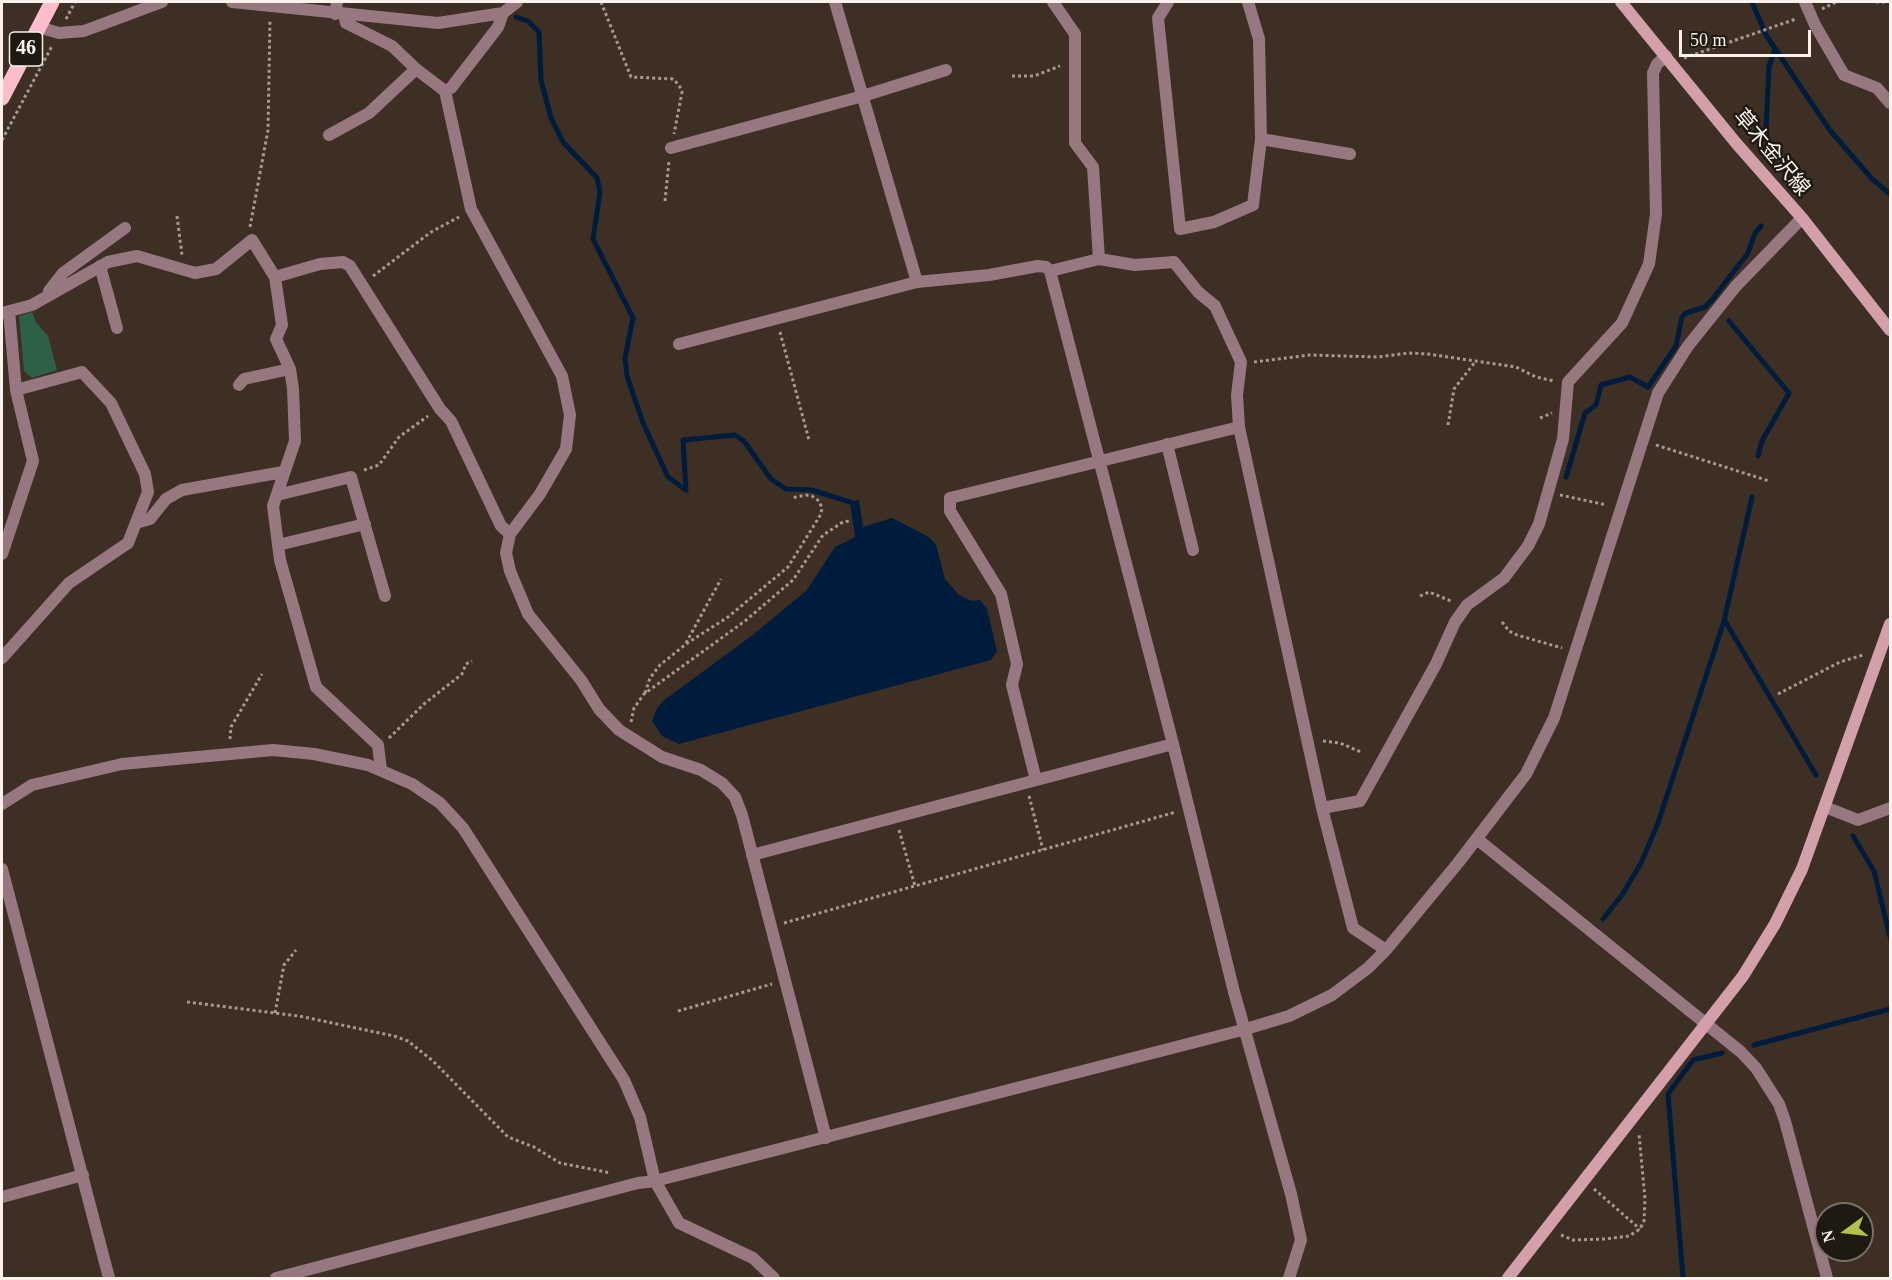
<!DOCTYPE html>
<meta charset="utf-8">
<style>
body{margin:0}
#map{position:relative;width:1892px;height:1280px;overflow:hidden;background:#3d2f23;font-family:"Times New Roman",serif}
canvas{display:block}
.frame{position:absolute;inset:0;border:3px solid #fcf2eb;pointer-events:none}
.north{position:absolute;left:1814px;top:1202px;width:60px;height:60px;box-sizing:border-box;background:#1f1913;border:2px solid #777069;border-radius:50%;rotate:255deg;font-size:16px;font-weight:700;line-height:24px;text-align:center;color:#fcf2eb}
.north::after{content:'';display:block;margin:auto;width:21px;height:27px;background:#b2c34c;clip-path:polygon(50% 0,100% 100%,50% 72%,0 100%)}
.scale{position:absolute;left:1679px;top:30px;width:132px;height:27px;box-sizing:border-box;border:3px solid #fcf2eb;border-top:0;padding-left:8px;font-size:18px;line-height:21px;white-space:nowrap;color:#fcf2eb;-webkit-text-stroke:4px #1f1913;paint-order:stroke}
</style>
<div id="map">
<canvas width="1892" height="1280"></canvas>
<div class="frame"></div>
<div class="north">N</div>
<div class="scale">50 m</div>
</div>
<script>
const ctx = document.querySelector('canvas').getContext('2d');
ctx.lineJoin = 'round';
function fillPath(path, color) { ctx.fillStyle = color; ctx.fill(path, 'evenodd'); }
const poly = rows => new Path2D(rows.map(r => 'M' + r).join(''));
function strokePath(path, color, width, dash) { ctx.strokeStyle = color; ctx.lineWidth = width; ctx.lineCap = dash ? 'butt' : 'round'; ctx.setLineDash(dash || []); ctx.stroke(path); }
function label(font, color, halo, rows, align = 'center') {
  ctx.font = font + ' "Times New Roman","Noto Sans JP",serif'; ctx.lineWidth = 5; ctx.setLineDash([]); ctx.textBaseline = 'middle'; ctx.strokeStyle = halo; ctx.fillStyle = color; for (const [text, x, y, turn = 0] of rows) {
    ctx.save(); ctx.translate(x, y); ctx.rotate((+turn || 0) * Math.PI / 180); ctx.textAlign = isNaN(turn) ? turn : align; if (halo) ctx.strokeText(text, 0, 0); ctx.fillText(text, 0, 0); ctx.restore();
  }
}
fillPath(poly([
 [32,312,36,322,48,336,57,370,32,378,24,371,19,316]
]), '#2c6147');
fillPath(poly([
 [859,500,863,527,892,518,929,537,936,545,945,579,959,595,972,601,980,600,987,609,997,651,991,660,679,744,662,736,652,721,656,710,663,701,754,634,806,591,835,547,855,537,850,502]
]), '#001c3d');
strokePath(poly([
 [1752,2,1766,35,1829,129,1872,179,1890,194],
 [516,17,528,21,539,32,541,80,551,118,563,142,597,178,600,192,593,239,633,318,625,358,627,376,643,423,668,477,686,490,683,440,735,435,744,441,771,479,786,489,812,490,850,502],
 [1768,145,1766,129,1769,66,1775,50],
 [1729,321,1789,393,1762,441,1758,456],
 [1566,477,1585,413,1596,405,1601,385,1630,377,1648,387,1676,346,1682,317,1686,313,1705,307,1711,301,1748,253,1755,233,1761,226],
 [1725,621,1816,775],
 [1853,836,1874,871,1890,937],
 [1603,919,1622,895,1641,863,1658,823,1724,621,1752,497],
 [1754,1045,1890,1009],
 [1683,1278,1668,1094,1693,1060,1722,1053]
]), '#001c3d', 5);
strokePath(poly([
 [601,2,631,77,673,79,679,85,682,92,674,134],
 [1876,2,1885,2],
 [1822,9,1836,2],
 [66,19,75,2],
 [1684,58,1796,19],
 [1012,76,1034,76,1060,66],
 [2,140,52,46],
 [665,201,669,161],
 [177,216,182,255],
 [250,227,268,130,270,19],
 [373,276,431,232,459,217],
 [780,332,809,440],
 [1254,362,1310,355,1378,357,1408,353,1428,354,1516,367,1536,377,1554,381],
 [1540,418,1552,413],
 [1448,425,1454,389,1475,362],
 [1656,445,1769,481],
 [364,470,379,465,399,437,428,416],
 [1560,495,1607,505],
 [1420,596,1429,592,1451,601],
 [1502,622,1509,631,1517,635,1562,648],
 [686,643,721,579],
 [645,693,650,678,660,665,686,644,728,617,788,567,821,514,822,508,819,501,812,496,806,495,791,498],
 [1778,694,1840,662,1863,655],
 [631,722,634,708,644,694,745,621,793,580,823,535,843,522,850,521],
 [389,738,424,704,462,674,466,664,472,661],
 [230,739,231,727,262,674],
 [1323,741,1340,743,1361,752],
 [1029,796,1043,850],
 [899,830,915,886],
 [784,923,1176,812],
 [187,1002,299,1016,394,1036,408,1041,433,1061,508,1137,534,1147,560,1163,611,1173],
 [678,1011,772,984],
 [275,1013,284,965,296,950],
 [1594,1189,1640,1229],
 [1561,1235,1573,1240,1605,1239,1629,1236,1640,1229,1644,1221,1645,1199,1639,1134]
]), '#a59a90', 3, [3, 3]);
strokePath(poly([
 [232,2,438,23,503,13,517,2],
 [835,2,917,282,989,275,1038,266,1046,267,1050,271,1173,744,1234,992,1291,1194,1301,1240,1289,1278],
 [1168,2,1158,18,1180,229,1214,222,1253,205,1261,139,1350,154],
 [1248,2,1259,39,1261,139],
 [1805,2,1815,25,1844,75,1877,88,1890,103],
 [335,14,337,2],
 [344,15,346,23,392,46,416,69],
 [38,27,59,33,84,31,162,2],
 [445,91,451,88,498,27,503,13],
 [329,135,369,113,416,69,445,91,471,209,562,376,570,415,566,449,540,494,510,534,506,553,510,571,528,614,581,680,599,709,619,730,662,757,701,770,722,783,735,797,742,815,826,1138],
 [671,148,863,96,946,70],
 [1099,259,1135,265,1174,262,1198,292,1215,306,1241,362,1237,395,1239,427],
 [100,266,117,328],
 [1050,271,1099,259,1093,167,1075,143,1075,34,1053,2],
 [275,277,320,264,343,262,350,266,440,409,451,421,501,526,510,534],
 [49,291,63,273,125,228],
 [2,313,32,305,108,262,137,256,195,273,216,269,252,240,275,277,282,325,276,339,290,369,293,389,295,441,273,506,280,560,316,687,378,745,381,770],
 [679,344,917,282],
 [239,385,244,379,290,369],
 [1167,444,1193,550],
 [277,495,351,477,385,596],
 [136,523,150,519,166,499,182,490,283,472],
 [278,545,365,524],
 [2,554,33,461,16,390,9,311],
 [2,658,69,583,128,543,148,492,145,474,111,403,82,372,16,390],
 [1036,780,1012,685,1017,664,1001,594,950,511,950,498,1239,427,1322,808,1353,928,1386,950],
 [2,804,32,785,122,764,273,750,314,754,368,765,412,784,440,803,463,828,624,1080,640,1117,655,1181,679,1223,753,1258,774,1278],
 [1825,807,1858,820,1890,808],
 [1322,808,1360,801,1436,664,1455,622,1467,605,1504,578,1528,546,1539,524,1563,439,1568,382,1622,323,1649,264,1656,214,1653,73,1657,64,1666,56],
 [1477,839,1741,1052,1756,1068,1779,1104,1785,1121,1827,1278],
 [752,855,1173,744],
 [2,869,109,1278],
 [2,1197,83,1175],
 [276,1278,638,1183,655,1181,1246,1029,1289,1016,1332,995,1368,968,1386,950,1458,863,1526,774,1554,718,1658,393,1688,346,1736,286,1802,218]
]), '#987880', 12);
strokePath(poly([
 [1621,2,1736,143,1802,218,1890,330],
 [1508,1278,1743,976,1775,924,1802,869,1890,624]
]), '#d29fab', 12);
strokePath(poly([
 [2,98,52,2]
]), '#febdcd', 15);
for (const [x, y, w] of [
 [26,49,33]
]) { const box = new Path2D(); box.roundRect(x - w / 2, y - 17, w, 34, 4.5); ctx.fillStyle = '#1f1913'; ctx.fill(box); strokePath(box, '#fcf2eb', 1.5); }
label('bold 20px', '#fcf2eb', null, [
 ["46",26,49]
]);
label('21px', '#fcf2eb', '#1f1913', [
 ["草木金沢線",1771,153,50]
]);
</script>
